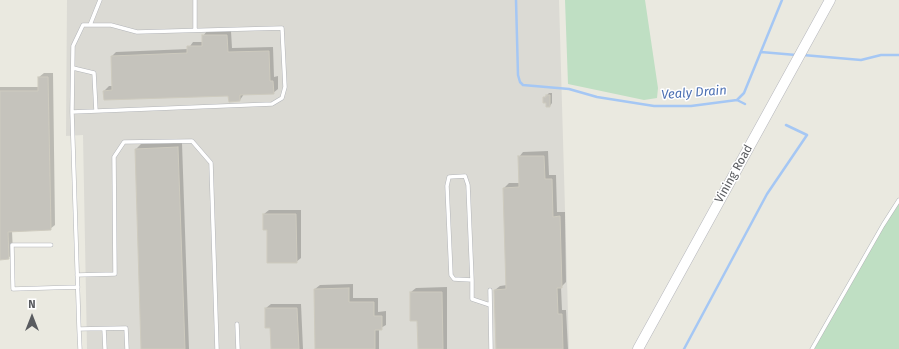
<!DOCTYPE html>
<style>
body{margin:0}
#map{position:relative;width:899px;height:349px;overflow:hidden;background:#eae9e0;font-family:"Fira Sans",sans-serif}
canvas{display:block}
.north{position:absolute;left:12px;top:297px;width:40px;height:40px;-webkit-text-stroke:3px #fff;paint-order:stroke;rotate:0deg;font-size:11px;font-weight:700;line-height:16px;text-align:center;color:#595b5f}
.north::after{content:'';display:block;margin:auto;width:14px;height:18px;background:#595b5f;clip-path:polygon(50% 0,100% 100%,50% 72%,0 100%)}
</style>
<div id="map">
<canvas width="899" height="349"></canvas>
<div class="north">N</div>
</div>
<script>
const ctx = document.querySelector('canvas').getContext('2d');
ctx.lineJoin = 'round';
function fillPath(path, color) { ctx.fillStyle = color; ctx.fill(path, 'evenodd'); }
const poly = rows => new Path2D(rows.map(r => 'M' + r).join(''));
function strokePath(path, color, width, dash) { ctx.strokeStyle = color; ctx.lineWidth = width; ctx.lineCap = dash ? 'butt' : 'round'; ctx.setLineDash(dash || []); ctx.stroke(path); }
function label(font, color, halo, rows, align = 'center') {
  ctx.font = font + ' "Fira Sans",sans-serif'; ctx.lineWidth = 3; ctx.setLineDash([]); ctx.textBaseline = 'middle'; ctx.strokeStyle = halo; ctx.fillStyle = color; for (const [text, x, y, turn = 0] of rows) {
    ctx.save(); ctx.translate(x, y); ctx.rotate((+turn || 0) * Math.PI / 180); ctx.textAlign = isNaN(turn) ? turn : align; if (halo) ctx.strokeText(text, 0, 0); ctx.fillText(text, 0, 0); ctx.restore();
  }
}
fillPath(poly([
 [67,0,559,0,569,349,87,349,83,135,66,136]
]), '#dbdad4');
fillPath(poly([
 [565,0,645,0,658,88,657,98,644,100,568,84],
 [899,198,899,349,814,349]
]), '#bfdfc3');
fillPath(poly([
 [207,31,231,31,232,48,273,47,274,77,278,76,278,89,273,93,244,94,240,100,229,95,104,91,109,86,113,86,112,56,116,52,188,49,193,42,203,42,203,36],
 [44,73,53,73,55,225,50,229,12,231,13,254,8,258,0,259,0,87,39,87,39,77],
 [549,93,552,93,552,103,550,106,544,98],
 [182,143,189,349,142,349,136,149,141,144],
 [548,151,549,175,556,175,557,212,565,212,566,282,561,287,562,310,566,310,568,349,497,349,495,290,500,286,507,285,504,188,509,183,520,183,519,157,523,152],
 [269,210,301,210,301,258,296,262,268,229,264,214],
 [353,284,353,298,378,298,378,312,386,311,386,325,379,329,379,349,316,349,315,289,320,285],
 [447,287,447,349,419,349,418,320,411,292,416,288],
 [271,304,301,304,303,349,272,349,271,327,266,308]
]), '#0003');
strokePath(poly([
 [516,0,518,75,520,82,523,85,569,89,597,97,654,106,691,106,737,100,744,93,782,0],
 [761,52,796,55],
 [803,55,861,60,881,55,899,55],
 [737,100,745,104],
 [684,349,767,194,807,135,786,125]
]), '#a5c7f4', 2.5);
const building = poly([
 [202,35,227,35,228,52,269,51,270,81,273,81,274,94,240,95,240,101,229,102,228,96,104,100,103,91,112,90,111,56,187,53,187,46,202,46,202,35],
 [38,77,48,77,51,230,8,232,9,259,0,260,0,91,38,91,38,77],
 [546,95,550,95,550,107,546,107,546,103,543,103,543,97,546,97,546,95],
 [178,147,185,349,141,349,135,149,178,147],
 [518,156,544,156,545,179,552,179,553,217,560,216,562,288,557,288,558,314,562,314,563,349,496,349,494,290,506,289,503,188,519,187,518,156],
 [263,214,296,214,297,263,267,263,267,230,263,230,263,214],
 [349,288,349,302,374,302,374,316,382,316,382,330,375,330,375,349,315,349,314,289,349,288],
 [410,292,442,292,443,349,418,349,417,321,410,321,410,292],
 [265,308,297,308,299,349,271,349,270,328,265,328,265,308]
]);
fillPath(building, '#c5c3bc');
strokePath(building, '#cecbbf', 1);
const lane = poly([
 [195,0,195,30],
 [90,25,100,0],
 [73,68,94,73,96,111],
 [72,112,73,46,83,25,111,25,137,32,282,28,285,87,282,98,272,104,72,112,79,329],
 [51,245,12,245,13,289,78,287],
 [77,275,115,274,114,157,124,142,192,141,211,163,217,349],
 [472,280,454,279,451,275,447,186,449,177,465,176,468,185,472,280,472,299,490,305],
 [490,290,491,349],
 [237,324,238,349],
 [104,329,105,349],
 [80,349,79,329,126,328,127,349],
 [812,349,883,225,899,200]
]);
const secondary = poly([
 [638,349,830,0]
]);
strokePath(lane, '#b3b5b9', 4.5);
strokePath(secondary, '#b4b5bb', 11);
strokePath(lane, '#fff', 3.5);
strokePath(secondary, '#fff', 10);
label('12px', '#595b5f', '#fff', [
 ["Vining Road",734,174,-61]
]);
label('italic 13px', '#4c70b3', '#fff', [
 ["Vealy Drain",694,93,-4]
]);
</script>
